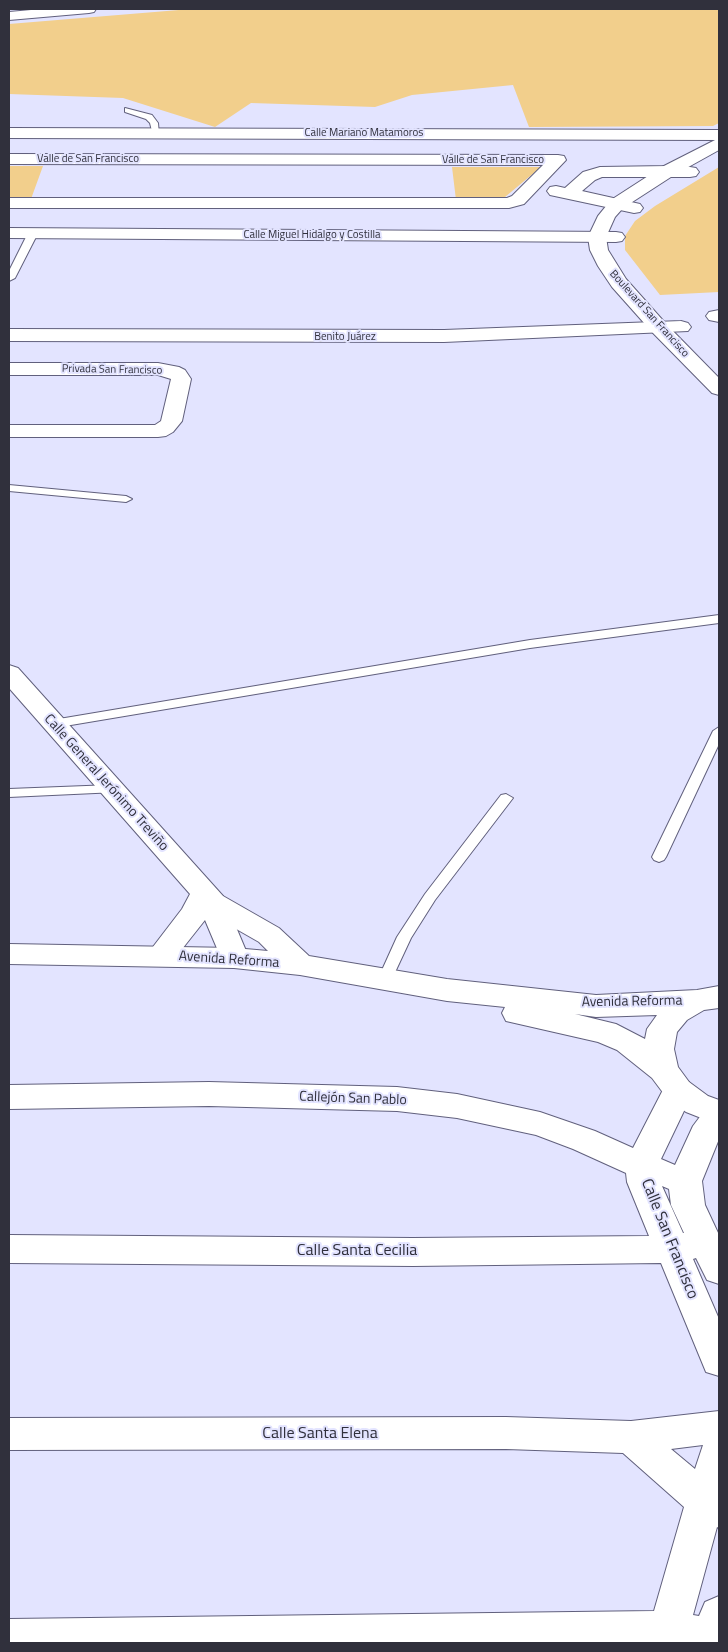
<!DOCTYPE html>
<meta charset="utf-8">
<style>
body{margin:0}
#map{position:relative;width:728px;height:1652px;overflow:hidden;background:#e3e4ff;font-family:"Titillium Web",sans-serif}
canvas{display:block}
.frame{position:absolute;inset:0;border:10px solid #30303c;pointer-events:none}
</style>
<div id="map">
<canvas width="728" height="1652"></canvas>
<div class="frame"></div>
</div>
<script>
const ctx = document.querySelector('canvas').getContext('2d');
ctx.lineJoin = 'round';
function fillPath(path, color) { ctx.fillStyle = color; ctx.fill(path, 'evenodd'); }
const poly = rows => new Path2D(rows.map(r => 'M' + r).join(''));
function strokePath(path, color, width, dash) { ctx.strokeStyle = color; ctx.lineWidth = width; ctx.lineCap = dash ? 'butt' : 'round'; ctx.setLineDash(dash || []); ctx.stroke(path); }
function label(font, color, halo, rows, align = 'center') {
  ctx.font = font + ' "Titillium Web",sans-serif'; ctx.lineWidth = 4; ctx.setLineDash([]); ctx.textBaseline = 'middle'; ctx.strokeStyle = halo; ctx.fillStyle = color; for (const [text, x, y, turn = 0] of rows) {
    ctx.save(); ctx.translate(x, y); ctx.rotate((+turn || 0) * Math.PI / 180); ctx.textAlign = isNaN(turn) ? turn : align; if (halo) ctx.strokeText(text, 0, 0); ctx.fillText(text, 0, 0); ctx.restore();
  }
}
fillPath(poly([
 [191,9,719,9,719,123,713,126,529,127,513,85,412,95,375,107,251,103,215,127,123,98,9,94,9,24],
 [9,166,43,166,31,199,9,199],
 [452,167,541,167,499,202,456,200],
 [719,167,719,292,660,295,625,250,625,236,635,221,655,206]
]), '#f2cf8c');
const lane = poly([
 [125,108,152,115,158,123,159,135,153,135,150,123,146,119,125,112,125,108],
 [33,230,38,233,15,278,9,281,9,271,28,233,33,230],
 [9,485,126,496,132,499,126,502,9,491,9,485],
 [719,615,719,623,530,648,53,728,47,724,53,720,530,640,719,615],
 [719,727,719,744,666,857,664,860,659,862,654,860,652,857,713,731,719,727],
 [112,785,117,786,119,789,117,792,9,797,9,789,112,785],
 [506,794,513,798,435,900,411,938,390,983,385,984,380,983,378,979,397,937,425,894,501,795,506,794]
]);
const street = poly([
 [42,9,96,9,94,12,89,13,9,20,9,12,42,9],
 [9,128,719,130,719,140,9,138,9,128],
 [9,154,558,155,564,156,566,160,524,204,509,208,9,208,9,198,507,198,512,196,543,165,9,164,9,154],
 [668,166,690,167,696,168,699,172,696,176,690,177,602,177,595,180,582,191,640,204,643,208,640,212,634,213,550,195,547,191,550,187,556,186,565,188,583,172,600,167,668,166],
 [9,228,616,232,622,233,625,237,622,241,616,242,9,238,9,228],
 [719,310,719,322,709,320,706,316,709,312,719,310],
 [681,321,688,323,691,327,688,331,444,342,9,341,9,329,444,330,681,321],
 [9,363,158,363,179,367,185,370,191,379,182,421,173,432,166,436,158,437,9,437,9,425,155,425,161,421,171,379,158,375,9,375,9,363],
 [9,665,18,668,223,896,249,958,244,965,234,968,224,965,205,920,171,963,161,966,151,963,146,956,182,909,190,894,9,688,9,665],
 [678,1078,689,1082,694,1090,661,1159,675,1165,693,1126,708,1106,719,1103,719,1139,702,1181,705,1205,719,1235,719,1284,707,1280,696,1258,693,1259,719,1319,719,1376,706,1372,661,1263,413,1266,9,1263,9,1235,413,1238,649,1236,627,1182,626,1173,573,1149,536,1135,457,1118,397,1111,209,1106,9,1109,9,1085,209,1082,397,1087,457,1094,540,1112,595,1131,633,1148,667,1082,678,1078],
 [662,1186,669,1189,671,1205,684,1233,683,1233,662,1186],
 [719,1411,719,1528,717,1527,693,1615,699,1616,705,1602,719,1596,719,1643,9,1643,9,1619,654,1611,684,1507,623,1453,506,1449,9,1450,9,1418,506,1417,631,1421,719,1411],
 [703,1445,695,1469,671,1449,703,1445]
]);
const secondary = poly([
 [719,138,719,150,674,175,623,208,615,217,606,237,608,250,626,279,667,325,719,378,719,395,712,393,653,333,612,287,598,266,590,250,588,237,598,216,611,200,662,167,719,138],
 [213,893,223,896,279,928,309,956,447,979,596,995,697,990,719,986,719,1008,704,1010,687,1020,677,1032,674,1049,678,1067,689,1082,708,1096,719,1100,719,1125,686,1112,667,1098,652,1078,617,1050,598,1042,506,1021,502,1013,505,1007,447,1001,300,975,234,968,9,964,9,944,234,948,268,951,259,942,203,910,199,903,203,896,213,893],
 [575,1014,596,1017,657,1015,647,1029,645,1039,616,1024,575,1014]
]);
strokePath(lane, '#61607d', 2);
strokePath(street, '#61607d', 2);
strokePath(secondary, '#61607d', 2);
fillPath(lane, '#fff');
fillPath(street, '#fff');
fillPath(secondary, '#fff');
label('11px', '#30303c', '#e3e4ff', [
 ["Calle Mariano Matamoros",364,133],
 ["Valle de San Francisco",88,159],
 ["Valle de San Francisco",493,160],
 ["Calle Miguel Hidalgo y Costilla",312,235],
 ["Boulevard San Francisco",649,314,48],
 ["Benito Juárez",345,337],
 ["Privada San Francisco",112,370,1]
]);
label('14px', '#30303c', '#e3e4ff', [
 ["Calle General Jerónimo Treviño",106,783,48],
 ["Avenida Reforma",229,960,4],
 ["Avenida Reforma",632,1002,-1],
 ["Callejón San Pablo",353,1099,2]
]);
label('16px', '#30303c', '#e3e4ff', [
 ["Calle San Francisco",669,1239,68],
 ["Calle Santa Cecilia",357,1251],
 ["Calle Santa Elena",320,1434]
]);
</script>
